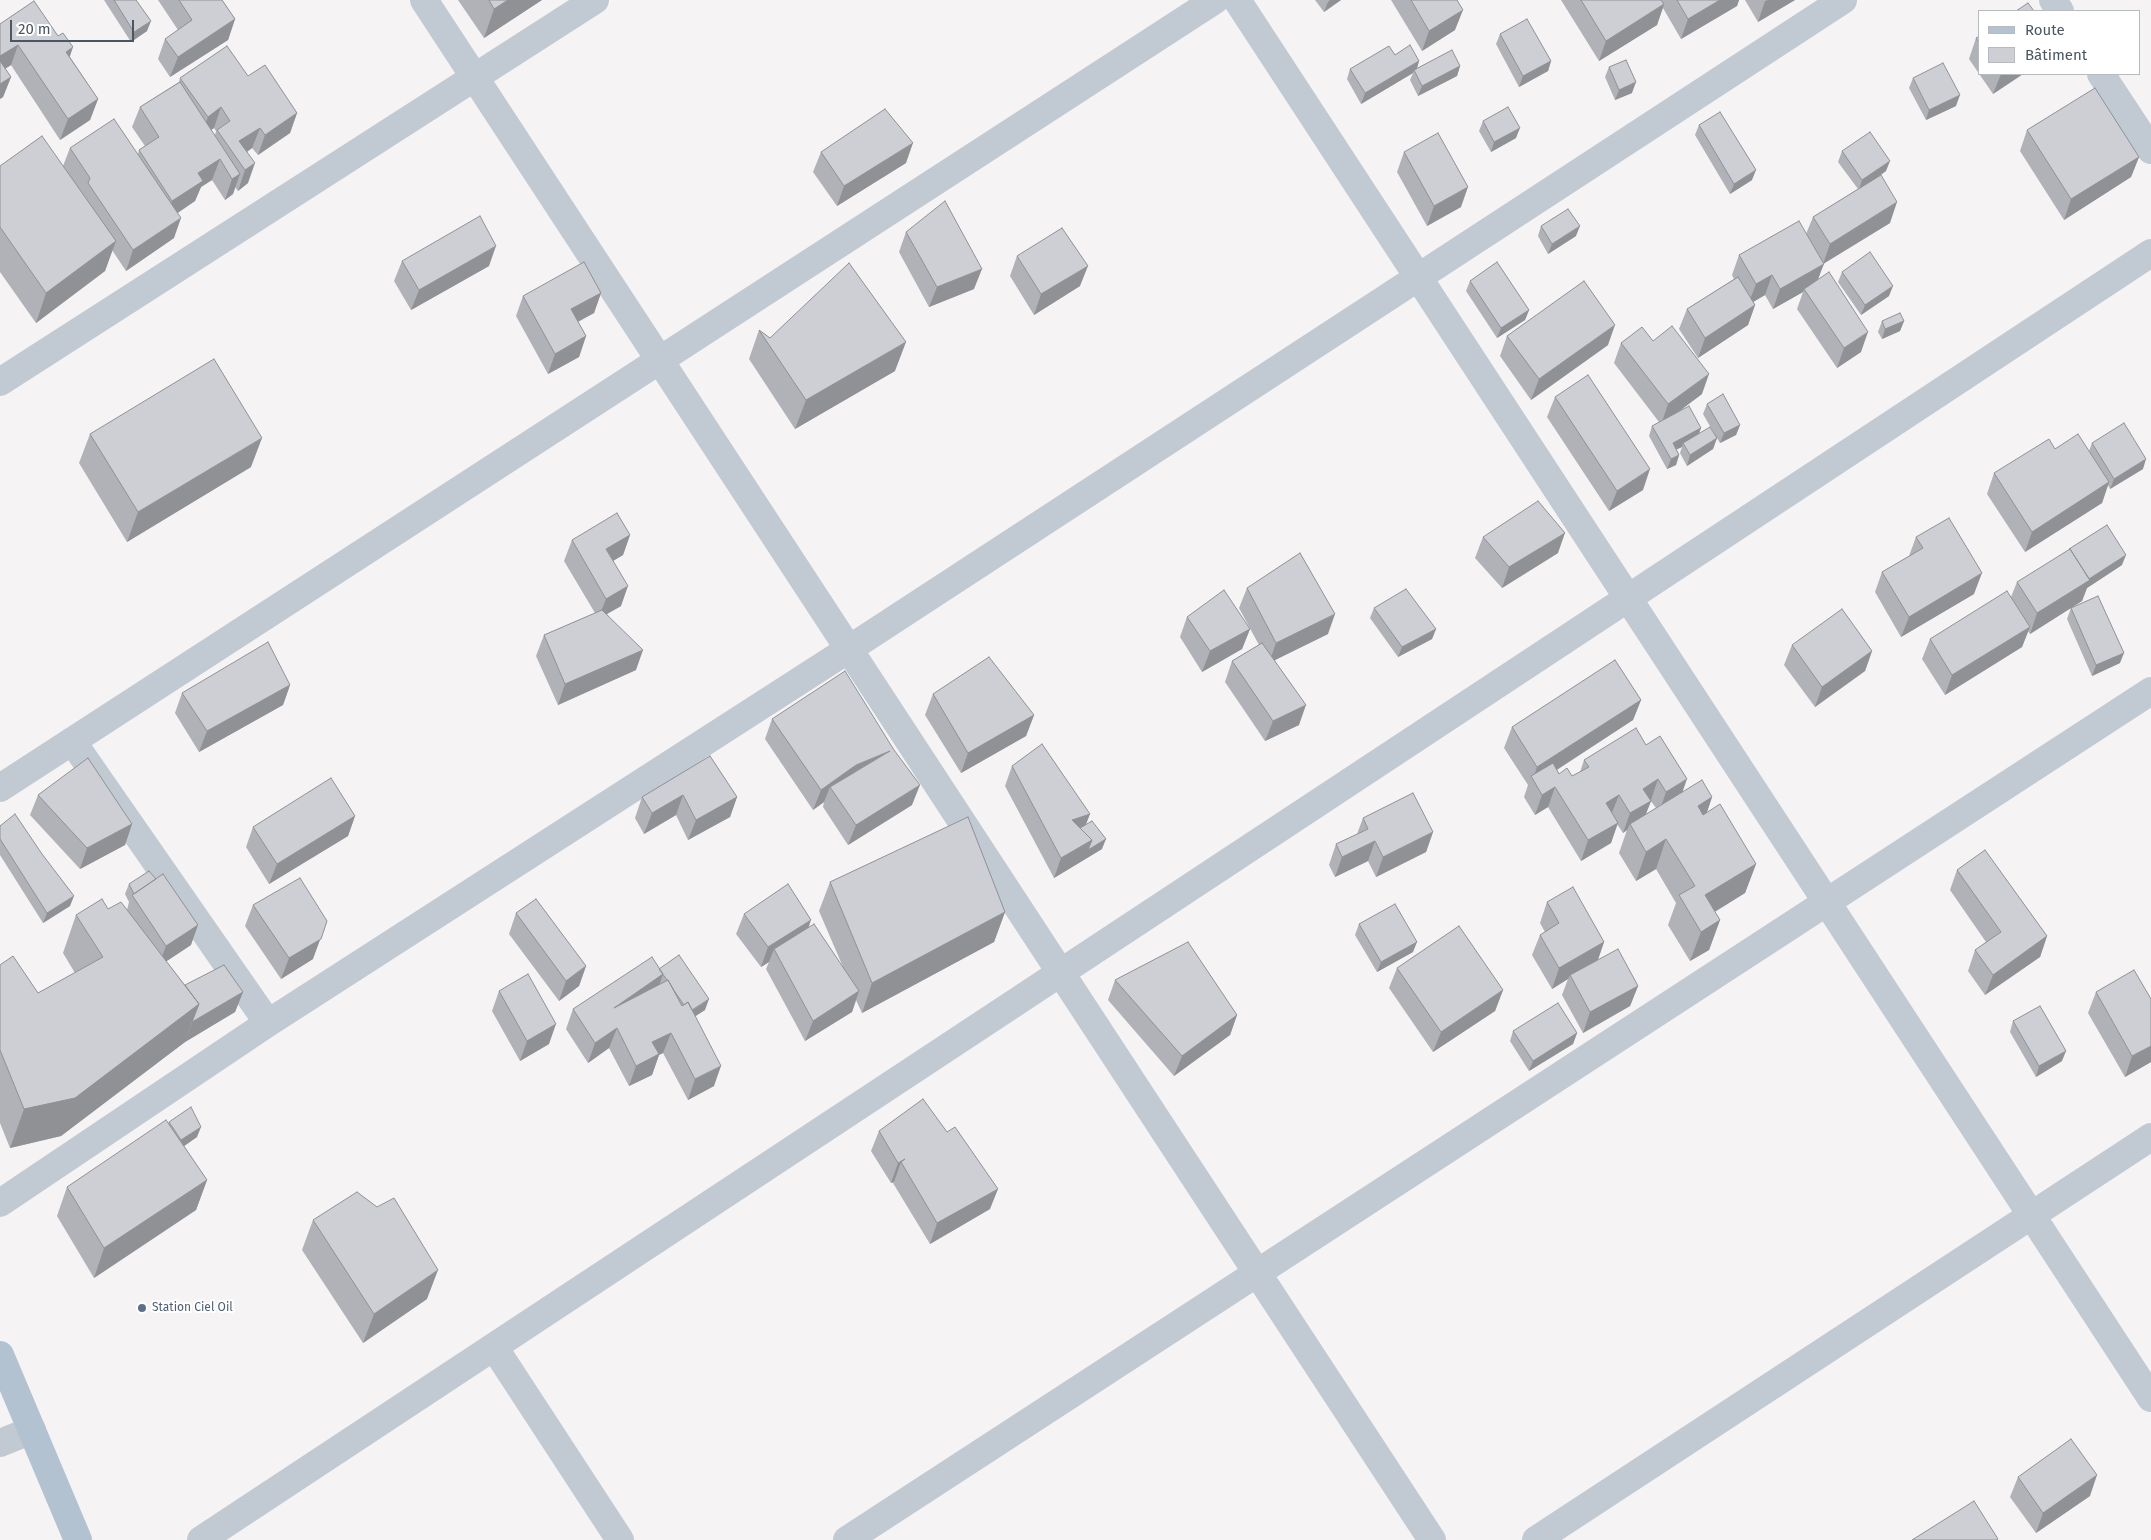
<!DOCTYPE html>
<meta charset="utf-8">
<style>
body{margin:0}
#map{position:relative;width:2151px;height:1540px;overflow:hidden;background:#f5f3f3;font-family:"Fira Sans",sans-serif}
canvas{display:block}
.legend{position:absolute;left:1978px;top:10px;width:162px;height:65px;box-sizing:border-box;background:#fff;border:1px solid #b7bbc0;margin:0;padding:6px 9px;list-style:none;font-size:15px;color:#4a5661}
.legend li{display:flex;align-items:center;gap:10px;height:25px}
.legend b{width:25px;border:1px solid #b7bbc0}
.scale{position:absolute;left:10px;top:20px;width:124px;height:22px;box-sizing:border-box;border:2px solid #4a5661;border-top:0;padding-left:6px;font-size:15px;line-height:18px;white-space:nowrap;color:#4a5661;-webkit-text-stroke:4px #fff;paint-order:stroke}
</style>
<div id="map">
<canvas width="2151" height="1540"></canvas>
<ul class="legend">
<li><b style="height:6px;background:#b3c2d1"></b>Route</li>
<li><b style="height:14px;background:#cdcfd5"></b>Bâtiment</li>
</ul>
<div class="scale">20 m</div>
</div>
<script>
const ctx = document.querySelector('canvas').getContext('2d');
ctx.lineJoin = 'round';
const poly = rows => new Path2D(rows.map(r => 'M' + r).join(''));
function strokePath(path, color, width, dash) { ctx.strokeStyle = color; ctx.lineWidth = width; ctx.lineCap = dash ? 'butt' : 'round'; ctx.setLineDash(dash || []); ctx.stroke(path); }
function fillPath(path, color) { ctx.fillStyle = color; ctx.fill(path, 'evenodd'); }
function label(font, color, halo, rows, align = 'center') {
  ctx.font = font + ' "Fira Sans",sans-serif'; ctx.lineWidth = 4; ctx.setLineDash([]); ctx.textBaseline = 'middle'; ctx.strokeStyle = halo; ctx.fillStyle = color; for (const [text, x, y, turn = 0] of rows) {
    ctx.save(); ctx.translate(x, y); ctx.rotate((+turn || 0) * Math.PI / 180); ctx.textAlign = isNaN(turn) ? turn : align; if (halo) ctx.strokeText(text, 0, 0); ctx.fillText(text, 0, 0); ctx.restore();
  }
}
strokePath(poly([
 [424,0,1432,1540],
 [1237,0,2151,1398],
 [2053,0,2060,11],
 [2101,74,2151,150],
 [0,382,595,0],
 [72,741,268,1023],
 [0,788,1215,0],
 [0,1203,268,1023,849,649,1843,0],
 [494,1347,620,1540],
 [0,1443,32,1430],
 [201,1540,2151,253],
 [847,1540,2151,691]
]), '#c1cad2', 28);
strokePath(poly([
 [1536,1540,2151,1137]
]), '#c1cad2', 28);
strokePath(poly([
 [0,1355,78,1540]
]), '#b3c2d1', 28);
fillPath(poly([
 [104,0,136,0,147,31,131,42],
 [158,0,222,0,235,19,228,40,170,77,158,59,165,39,178,30],
 [458,0,542,0,484,38],
 [1315,0,1341,0,1324,12],
 [1391,0,1457,0,1455,30,1422,51],
 [1561,0,1739,0,1737,6,1681,39,1663,8,1657,25,1599,61],
 [1745,0,1795,0,1758,22],
 [0,24,70,57,98,99,90,120,60,140,11,65,5,69,11,77,3,97,0,99],
 [1500,34,1551,61,1548,71,1519,87,1496,44],
 [1980,36,1980,74,2023,74,1993,94,1969,59,1976,38],
 [1395,55,1419,61,1417,69,1460,66,1457,76,1418,96,1410,80,1413,73,1361,104,1347,79,1350,69],
 [1609,67,1632,93,1615,100,1605,77],
 [248,76,297,113,290,133,258,155,252,148,247,152,248,183,238,191,235,187,233,194,225,200,212,180,201,187,195,201,178,213,174,238,126,271,112,250,105,271,36,323,0,272,0,166,63,166,70,148,138,154,139,150,145,146,132,127,140,107,179,82,180,78],
 [214,128,216,131,215,135,211,130],
 [1913,78,1956,106,1926,120,1909,88],
 [1483,121,1516,138,1491,152,1479,131],
 [1699,125,1752,180,1730,194,1695,135],
 [2027,130,2139,157,2131,177,2064,220,2020,151],
 [1842,151,1886,171,1875,179,1890,223,1823,264,1818,280,1861,352,1837,368,1797,309,1803,292,1773,309,1765,295,1753,302,1755,305,1748,325,1698,358,1679,329,1687,309,1734,279,1732,275,1739,255,1806,234,1813,217,1858,189,1838,162],
 [821,152,906,163,837,206,813,172],
 [1404,152,1461,207,1427,226,1397,172],
 [1541,226,1576,236,1548,254,1538,236],
 [906,232,974,289,929,307,899,252],
 [1017,256,1080,286,1034,315,1010,276],
 [402,261,489,266,411,310,394,281],
 [1842,272,1889,296,1861,315,1838,282],
 [1470,281,1529,310,1525,320,1497,338,1466,291],
 [601,293,594,313,578,322,586,336,579,357,548,374,516,316,523,296],
 [1882,321,1904,321,1900,331,1882,339,1878,332],
 [759,330,770,338,895,371,795,429,749,359],
 [1507,336,1608,345,1531,400,1500,356],
 [1653,341,1702,394,1675,414,1701,428,1699,433,1715,435,1703,414,1707,404,1740,425,1736,435,1720,443,1717,438,1713,449,1687,466,1680,453,1682,447,1676,449,1679,455,1676,465,1667,469,1649,436,1652,426,1659,422,1614,363,1621,343],
 [1555,397,1643,490,1609,511,1547,417],
 [90,434,251,467,127,542,79,463],
 [2092,443,2143,469,2110,489,2108,485,2102,503,2025,552,1987,494,1994,473,2055,449,2089,451],
 [630,535,623,555,613,561,621,606,607,614,636,670,558,705,536,656,544,635,595,613,564,561,572,540],
 [1483,537,1558,553,1502,588,1475,558],
 [1916,537,1974,594,1901,637,1875,592,1882,572,1909,556],
 [2122,565,2087,588,2082,601,2030,634,2028,631,2022,647,1945,695,1922,659,1930,639,2011,597,2017,582],
 [1247,588,1328,634,1275,660,1299,725,1265,741,1225,682,1232,661,1259,645,1239,608],
 [1374,608,1436,629,1432,639,1398,657,1370,618],
 [2071,608,2120,663,2092,676,2067,619],
 [1187,617,1250,629,1242,649,1202,672,1180,637],
 [1792,645,1872,651,1865,671,1815,707,1784,665],
 [290,685,283,705,199,752,175,713,182,693],
 [933,694,1034,715,1026,736,961,773,925,715],
 [1641,700,1633,720,1557,770,1559,774,1572,776,1580,772,1584,760,1646,745,1683,791,1712,797,1707,812,1756,864,1745,893,1715,912,1720,920,1709,950,1690,961,1668,925,1676,903,1656,869,1636,881,1619,853,1627,830,1623,833,1617,824,1611,843,1581,861,1548,807,1535,815,1524,797,1528,785,1504,748,1512,727],
 [1650,800,1656,808,1646,814,1651,801],
 [772,719,912,805,848,845,823,807,824,802,813,810,765,739],
 [710,756,737,797,730,817,688,840,676,815,644,834,635,818,642,797],
 [1012,766,1086,824,1102,849,1054,878,1005,786],
 [38,795,132,824,125,845,80,869,30,815],
 [355,816,348,836,269,884,246,847,253,827],
 [1363,818,1433,832,1426,852,1376,877,1368,861,1335,877,1329,865,1336,844,1357,834],
 [0,826,70,906,43,923,0,855],
 [1957,870,2047,936,2040,957,1985,995,1968,971,1975,950,1986,942,1950,890],
 [830,882,1005,912,994,942,862,1013,856,1000,852,1012,805,1041,766,969,769,962,761,967,736,934,744,914,809,928,843,967,819,911],
 [129,884,191,945,166,961,185,985,243,992,235,1012,185,1042,61,1136,10,1148,0,1123,0,965,38,993,75,973,63,953,76,915,127,910,129,902,125,894],
 [1547,902,1604,942,1598,960,1638,986,1630,1006,1583,1033,1562,995,1568,979,1552,989,1532,955,1540,935,1545,932,1540,923],
 [253,905,313,959,281,979,245,926],
 [516,913,586,966,579,986,559,1001,509,934],
 [1359,924,1413,952,1377,972,1355,935],
 [1397,968,1503,990,1495,1011,1433,1052,1389,988],
 [659,969,705,1010,695,1016,714,1086,688,1100,663,1053,659,1055,652,1075,629,1086,609,1048,588,1063,566,1029,573,1009],
 [1115,980,1237,1015,1230,1035,1174,1076,1108,1000],
 [499,991,549,1044,520,1061,492,1011],
 [2096,992,2151,1062,2125,1077,2088,1013],
 [2013,1021,2062,1061,2036,1077,2010,1032],
 [1513,1031,1577,1033,1573,1044,1529,1071,1510,1041],
 [169,1122,197,1137,184,1146,207,1180,196,1210,94,1278,57,1216,67,1187,168,1123],
 [879,1131,990,1209,930,1244,893,1183,894,1182,891,1183,871,1151],
 [313,1220,427,1299,363,1343,302,1250],
 [2018,1477,2090,1496,2036,1533,2010,1497]
]), '#b0b2b7');
fillPath(poly([
 [508,0,542,0,484,38,494,9],
 [1330,0,1341,0,1324,12,1328,2],
 [1720,0,1739,0,1737,6,1681,39,1688,19],
 [1768,0,1795,0,1758,22,1765,1],
 [1664,4,1657,25,1599,61,1606,41],
 [1463,10,1455,30,1422,51,1429,31],
 [235,19,228,40,170,77,178,57],
 [151,21,147,31,131,42,134,32],
 [18,45,11,65,0,72,0,56],
 [73,47,66,68,66,52],
 [1419,61,1416,71,1414,70,1413,73,1361,104,1365,93],
 [1551,61,1548,71,1519,87,1523,76],
 [1460,66,1457,76,1418,96,1422,86],
 [2001,74,2023,74,1993,94],
 [11,77,3,97,0,99,0,84],
 [1636,82,1632,93,1615,100,1619,90],
 [1960,95,1956,106,1926,120,1929,110],
 [98,99,90,120,60,140,68,119],
 [221,107,214,128,200,138,208,117],
 [297,113,290,133,258,155,265,135],
 [260,128,252,148,237,159,239,141],
 [1520,128,1516,138,1491,152,1494,142],
 [913,143,906,163,837,206,844,186],
 [2139,157,2131,177,2064,220,2071,199],
 [220,159,212,180,201,187,195,201,165,221,172,201,198,173],
 [1890,161,1886,171,1859,190,1862,180],
 [255,163,248,183,238,191,245,170],
 [1756,170,1752,180,1730,194,1734,184],
 [240,174,233,194,225,200,232,179],
 [1468,187,1461,207,1427,226,1434,206],
 [1897,202,1890,223,1823,264,1830,244],
 [181,218,174,238,126,271,133,250],
 [1580,226,1576,236,1548,254,1552,244],
 [116,241,105,271,36,323,46,293],
 [496,246,489,266,411,310,419,290],
 [1824,264,1816,284,1804,289,1803,292,1773,309,1780,289],
 [1088,266,1080,286,1034,315,1041,294],
 [982,269,974,289,929,307,937,287],
 [1772,275,1765,295,1748,305,1756,284],
 [1893,286,1889,296,1861,315,1865,305],
 [601,293,594,313,564,329,571,309],
 [1755,305,1748,325,1698,358,1705,338],
 [1529,310,1525,320,1497,338,1501,328],
 [1904,321,1900,331,1882,339,1885,329],
 [1615,325,1608,345,1531,400,1539,379],
 [1868,332,1861,352,1837,368,1844,348],
 [586,336,579,357,548,374,555,354],
 [906,342,895,371,795,429,806,400],
 [1709,374,1702,394,1661,425,1668,404],
 [1740,425,1736,435,1720,443,1724,433],
 [1701,428,1697,439,1683,443,1682,447,1669,453,1673,443],
 [262,438,251,467,127,542,138,512],
 [1717,438,1713,449,1687,466,1690,455],
 [1679,455,1676,465,1667,469,1671,459],
 [2146,459,2143,469,2110,489,2114,479],
 [1650,469,1643,490,1609,511,1617,491],
 [2109,482,2102,503,2025,552,2032,532],
 [1565,533,1558,553,1502,588,1509,567],
 [630,535,623,555,599,569,606,549],
 [2126,555,2122,565,2087,588,2082,601,2030,634,2037,613],
 [1982,573,1974,594,1901,637,1909,617],
 [628,586,621,606,598,619,606,599],
 [1335,614,1328,634,1269,663,1276,643],
 [2030,627,2022,647,1945,695,1952,675],
 [1250,629,1242,649,1202,672,1210,651],
 [1436,629,1432,639,1398,657,1402,647],
 [643,650,636,670,558,705,565,684],
 [1872,651,1865,671,1815,707,1822,687],
 [2124,653,2120,663,2092,676,2096,665],
 [290,685,283,705,199,752,207,731],
 [1641,700,1633,720,1536,783,1533,779,1537,767],
 [1306,705,1299,725,1265,741,1273,721],
 [1034,715,1026,736,961,773,968,753],
 [890,751,830,787,824,802,813,810,821,790,856,765],
 [1658,779,1651,800,1636,809,1643,789],
 [1687,779,1680,799,1659,813,1666,792],
 [920,785,912,805,848,845,856,825],
 [1555,787,1548,807,1535,815,1542,795],
 [683,795,676,815,644,834,652,813],
 [1619,795,1611,815,1606,803],
 [737,797,730,817,688,840,696,820],
 [1712,797,1702,827,1698,806],
 [1651,801,1643,821,1630,824,1627,830,1623,833,1630,813],
 [1090,814,1082,835,1072,820],
 [355,816,348,836,269,884,277,864],
 [1618,823,1611,843,1581,861,1588,840],
 [132,824,125,845,80,869,87,848],
 [1433,832,1426,852,1376,877,1383,857],
 [1106,839,1102,849,1054,878,1061,858,1092,840],
 [1666,839,1656,869,1636,881,1646,852],
 [1375,841,1368,861,1335,877,1342,857],
 [1756,864,1745,893,1696,923,1705,895],
 [74,896,70,906,43,923,47,913],
 [1005,912,994,942,862,1013,872,983],
 [811,920,804,941,774,949,769,962,761,967,768,947],
 [1720,920,1709,950,1690,961,1701,932],
 [327,921,313,959,281,979,289,958],
 [198,925,191,945,158,967,166,946],
 [2047,936,2040,957,1985,995,1993,975],
 [1417,942,1413,952,1377,972,1381,962],
 [1604,942,1597,962,1570,975,1568,979,1552,989,1559,968],
 [586,966,579,986,559,1001,566,981],
 [663,974,656,995,614,1008],
 [1638,986,1630,1006,1583,1033,1590,1012],
 [1503,990,1495,1011,1433,1052,1441,1032],
 [859,991,852,1012,805,1041,813,1021],
 [243,992,235,1012,185,1042,192,1022],
 [709,999,705,1010,685,1023,689,1013],
 [199,1004,185,1042,61,1136,10,1148,24,1109],
 [1237,1015,1230,1035,1174,1076,1182,1056],
 [556,1024,549,1044,520,1061,527,1041],
 [617,1028,609,1048,588,1063,595,1043],
 [671,1033,663,1053,659,1055,652,1075,629,1086,636,1066,652,1042],
 [1577,1033,1573,1044,1529,1071,1533,1061],
 [2151,1046,2151,1062,2125,1077,2132,1056],
 [2066,1051,2062,1061,2036,1077,2039,1066],
 [721,1066,714,1086,688,1100,695,1079],
 [201,1127,197,1137,177,1151,181,1140],
 [905,1159,901,1162,894,1182,891,1183,898,1163],
 [207,1180,196,1210,94,1278,104,1248],
 [998,1189,990,1209,930,1244,937,1223],
 [438,1270,427,1299,363,1343,374,1314],
 [2097,1475,2090,1496,2036,1533,2043,1513]
]), '#909195');
const building = poly([
 [114,0,136,0,151,21,134,32,114,0],
 [179,0,222,0,235,19,178,57,165,39,192,20,179,0],
 [489,0,508,0,494,9,489,0],
 [1411,0,1457,0,1463,10,1429,31,1411,0],
 [1581,0,1661,0,1664,4,1606,41,1581,0],
 [1677,0,1720,0,1688,19,1677,0],
 [34,1,58,36,63,33,73,47,66,52,98,99,68,119,18,45,0,56,0,24,34,1],
 [2028,3,2034,11,2016,11,2028,3],
 [1527,19,1551,61,1523,76,1500,34,1527,19],
 [1980,36,1980,44,1976,38,1980,36],
 [1410,45,1419,61,1365,93,1350,69,1389,46,1395,55,1410,45],
 [227,46,248,76,265,65,297,113,265,135,260,128,239,141,255,163,245,170,217,130,230,121,221,107,208,117,180,78,227,46],
 [1452,50,1460,66,1422,86,1414,70,1452,50],
 [1626,60,1636,82,1619,90,1609,67,1626,60],
 [0,61,11,77,0,84,0,61],
 [1943,63,1960,95,1929,110,1913,78,1943,63],
 [180,82,240,174,232,179,220,159,198,173,203,181,172,201,139,150,159,137,140,107,180,82],
 [2095,88,2139,157,2071,199,2027,130,2095,88],
 [1508,107,1520,128,1494,142,1483,121,1508,107],
 [885,109,913,143,844,186,821,152,885,109],
 [1720,112,1756,170,1734,184,1699,125,1720,112],
 [114,119,181,218,133,250,88,183,90,178,70,148,114,119],
 [1870,132,1890,161,1862,180,1842,151,1870,132],
 [1438,133,1468,187,1434,206,1404,152,1438,133],
 [42,136,116,241,46,293,0,227,0,166,42,136],
 [1881,175,1897,202,1830,244,1813,217,1881,175],
 [945,201,982,269,937,287,906,232,945,201],
 [1568,209,1580,226,1552,244,1541,226,1568,209],
 [480,216,496,246,419,290,402,261,480,216],
 [1799,221,1824,264,1780,289,1772,275,1756,284,1739,255,1799,221],
 [1062,228,1088,266,1041,294,1017,256,1062,228],
 [1870,252,1893,286,1865,305,1842,272,1870,252],
 [584,262,601,293,571,309,586,336,555,354,523,296,584,262],
 [1497,262,1529,310,1501,328,1470,281,1497,262],
 [849,263,906,342,806,400,759,330,770,338,849,263],
 [1829,272,1868,332,1844,348,1804,289,1829,272],
 [1738,277,1755,305,1705,338,1687,309,1738,277],
 [1584,281,1615,325,1539,379,1507,336,1584,281],
 [1900,313,1904,321,1885,329,1882,321,1900,313],
 [1672,326,1709,374,1668,404,1621,343,1642,327,1653,341,1672,326],
 [214,359,262,438,138,512,90,434,214,359],
 [1588,375,1650,469,1617,491,1555,397,1588,375],
 [1723,394,1740,425,1724,433,1707,404,1723,394],
 [1689,406,1701,428,1673,443,1679,455,1671,459,1652,426,1689,406],
 [2124,423,2146,459,2114,479,2092,443,2124,423],
 [1710,427,1717,438,1690,455,1683,443,1710,427],
 [2078,434,2109,482,2032,532,1994,473,2049,439,2055,449,2078,434],
 [1538,501,1565,533,1509,567,1483,537,1538,501],
 [617,513,630,535,606,549,628,586,606,599,572,540,617,513],
 [1949,518,1982,573,1909,617,1882,572,1923,548,1916,537,1949,518],
 [2107,525,2126,555,2089,579,2070,549,2069,549,2107,525],
 [2070,549,2090,580,2037,613,2017,582,2070,549],
 [1300,553,1335,614,1276,643,1247,588,1300,553],
 [1406,589,1436,629,1402,647,1374,608,1406,589],
 [1224,590,1250,629,1210,651,1187,617,1224,590],
 [2007,591,2030,627,1952,675,1930,639,2007,591],
 [2098,596,2124,653,2096,665,2071,608,2098,596],
 [1842,609,1872,651,1822,687,1792,645,1842,609],
 [602,610,643,650,565,684,544,635,602,610],
 [268,642,290,685,207,731,182,693,268,642],
 [1262,643,1306,705,1273,721,1232,661,1262,643],
 [989,657,1034,715,968,753,933,694,989,657],
 [1615,660,1641,700,1537,767,1512,727,1615,660],
 [845,671,894,750,920,785,856,825,830,787,890,751,856,765,821,790,772,719,845,671],
 [1636,728,1646,745,1660,736,1687,779,1666,792,1658,779,1643,789,1651,801,1630,813,1619,795,1606,803,1618,823,1588,840,1555,787,1542,795,1531,776,1553,763,1559,774,1567,768,1572,776,1589,767,1584,760,1636,728],
 [1042,744,1090,814,1072,820,1092,840,1061,858,1012,766,1042,744],
 [710,756,737,797,696,820,683,795,652,813,642,797,710,756],
 [88,758,132,824,87,848,38,795,88,758],
 [331,778,355,816,277,864,253,827,331,778],
 [1702,780,1712,797,1698,806,1703,815,1720,804,1756,864,1705,895,1720,920,1701,932,1679,895,1695,886,1666,839,1646,852,1630,824,1702,780],
 [1413,793,1433,832,1383,857,1375,841,1342,857,1336,844,1368,829,1363,818,1413,793],
 [15,814,42,854,74,896,47,913,0,839,0,826,15,814],
 [968,817,1005,912,872,983,830,882,968,817],
 [1092,821,1106,839,1088,850,1092,840,1080,828,1092,821],
 [1985,850,2047,936,1993,975,1975,950,2001,932,1957,870,1985,850],
 [149,871,156,879,134,894,129,884,149,871],
 [163,874,198,925,166,946,132,895,163,874],
 [300,878,327,921,321,939,289,958,253,905,300,878],
 [788,884,811,920,768,947,744,914,788,884],
 [1573,887,1604,942,1559,968,1540,935,1559,923,1547,902,1573,887],
 [102,899,108,909,121,902,199,1004,75,1098,24,1109,0,1050,0,965,13,956,38,993,103,957,76,915,102,899],
 [536,899,586,966,566,981,516,913,536,899],
 [1395,904,1417,942,1381,962,1359,924,1395,904],
 [814,924,859,991,813,1021,774,949,814,924],
 [1459,926,1503,990,1441,1032,1397,968,1459,926],
 [1188,942,1237,1015,1182,1056,1115,980,1188,942],
 [1618,949,1638,986,1590,1012,1570,975,1618,949],
 [679,955,709,999,692,1010,688,1002,684,1005,675,992,668,980,667,980,659,969,679,955],
 [652,957,663,974,614,1008,668,980,682,1006,688,1002,721,1066,695,1079,671,1033,652,1042,659,1054,636,1066,617,1028,595,1043,573,1009,652,957],
 [224,965,243,992,192,1022,199,1004,185,985,224,965],
 [2134,970,2151,999,2151,1046,2132,1056,2096,992,2134,970],
 [528,974,556,1024,527,1041,499,991,528,974],
 [1558,1003,1577,1033,1533,1061,1513,1031,1558,1003],
 [2040,1006,2066,1051,2039,1066,2013,1021,2040,1006],
 [923,1099,947,1132,955,1127,998,1189,937,1223,901,1162,905,1159,898,1163,879,1131,923,1099],
 [191,1107,201,1127,181,1140,169,1122,191,1107],
 [166,1120,207,1180,104,1248,67,1187,166,1120],
 [357,1192,377,1207,394,1198,438,1270,374,1314,313,1220,357,1192],
 [2071,1439,2097,1475,2043,1513,2018,1477,2071,1439],
 [1974,1501,1998,1539,1996,1540,1912,1540,1974,1501]
]);
fillPath(building, '#cdcfd5');
strokePath(building, '#909195', 1);
for (const [x, y, r, color] of [
 [142,1308,5,"#5c6f8a"]
]) { const dot = new Path2D(); dot.arc(x, y, r, 0, 2 * Math.PI); ctx.fillStyle = color; ctx.fill(dot); strokePath(dot, '#fff', 2); }
label('12px', '#4e5e75', '#fff', [
 ["Station Ciel Oil",152,1308]
], 'left');
</script>
